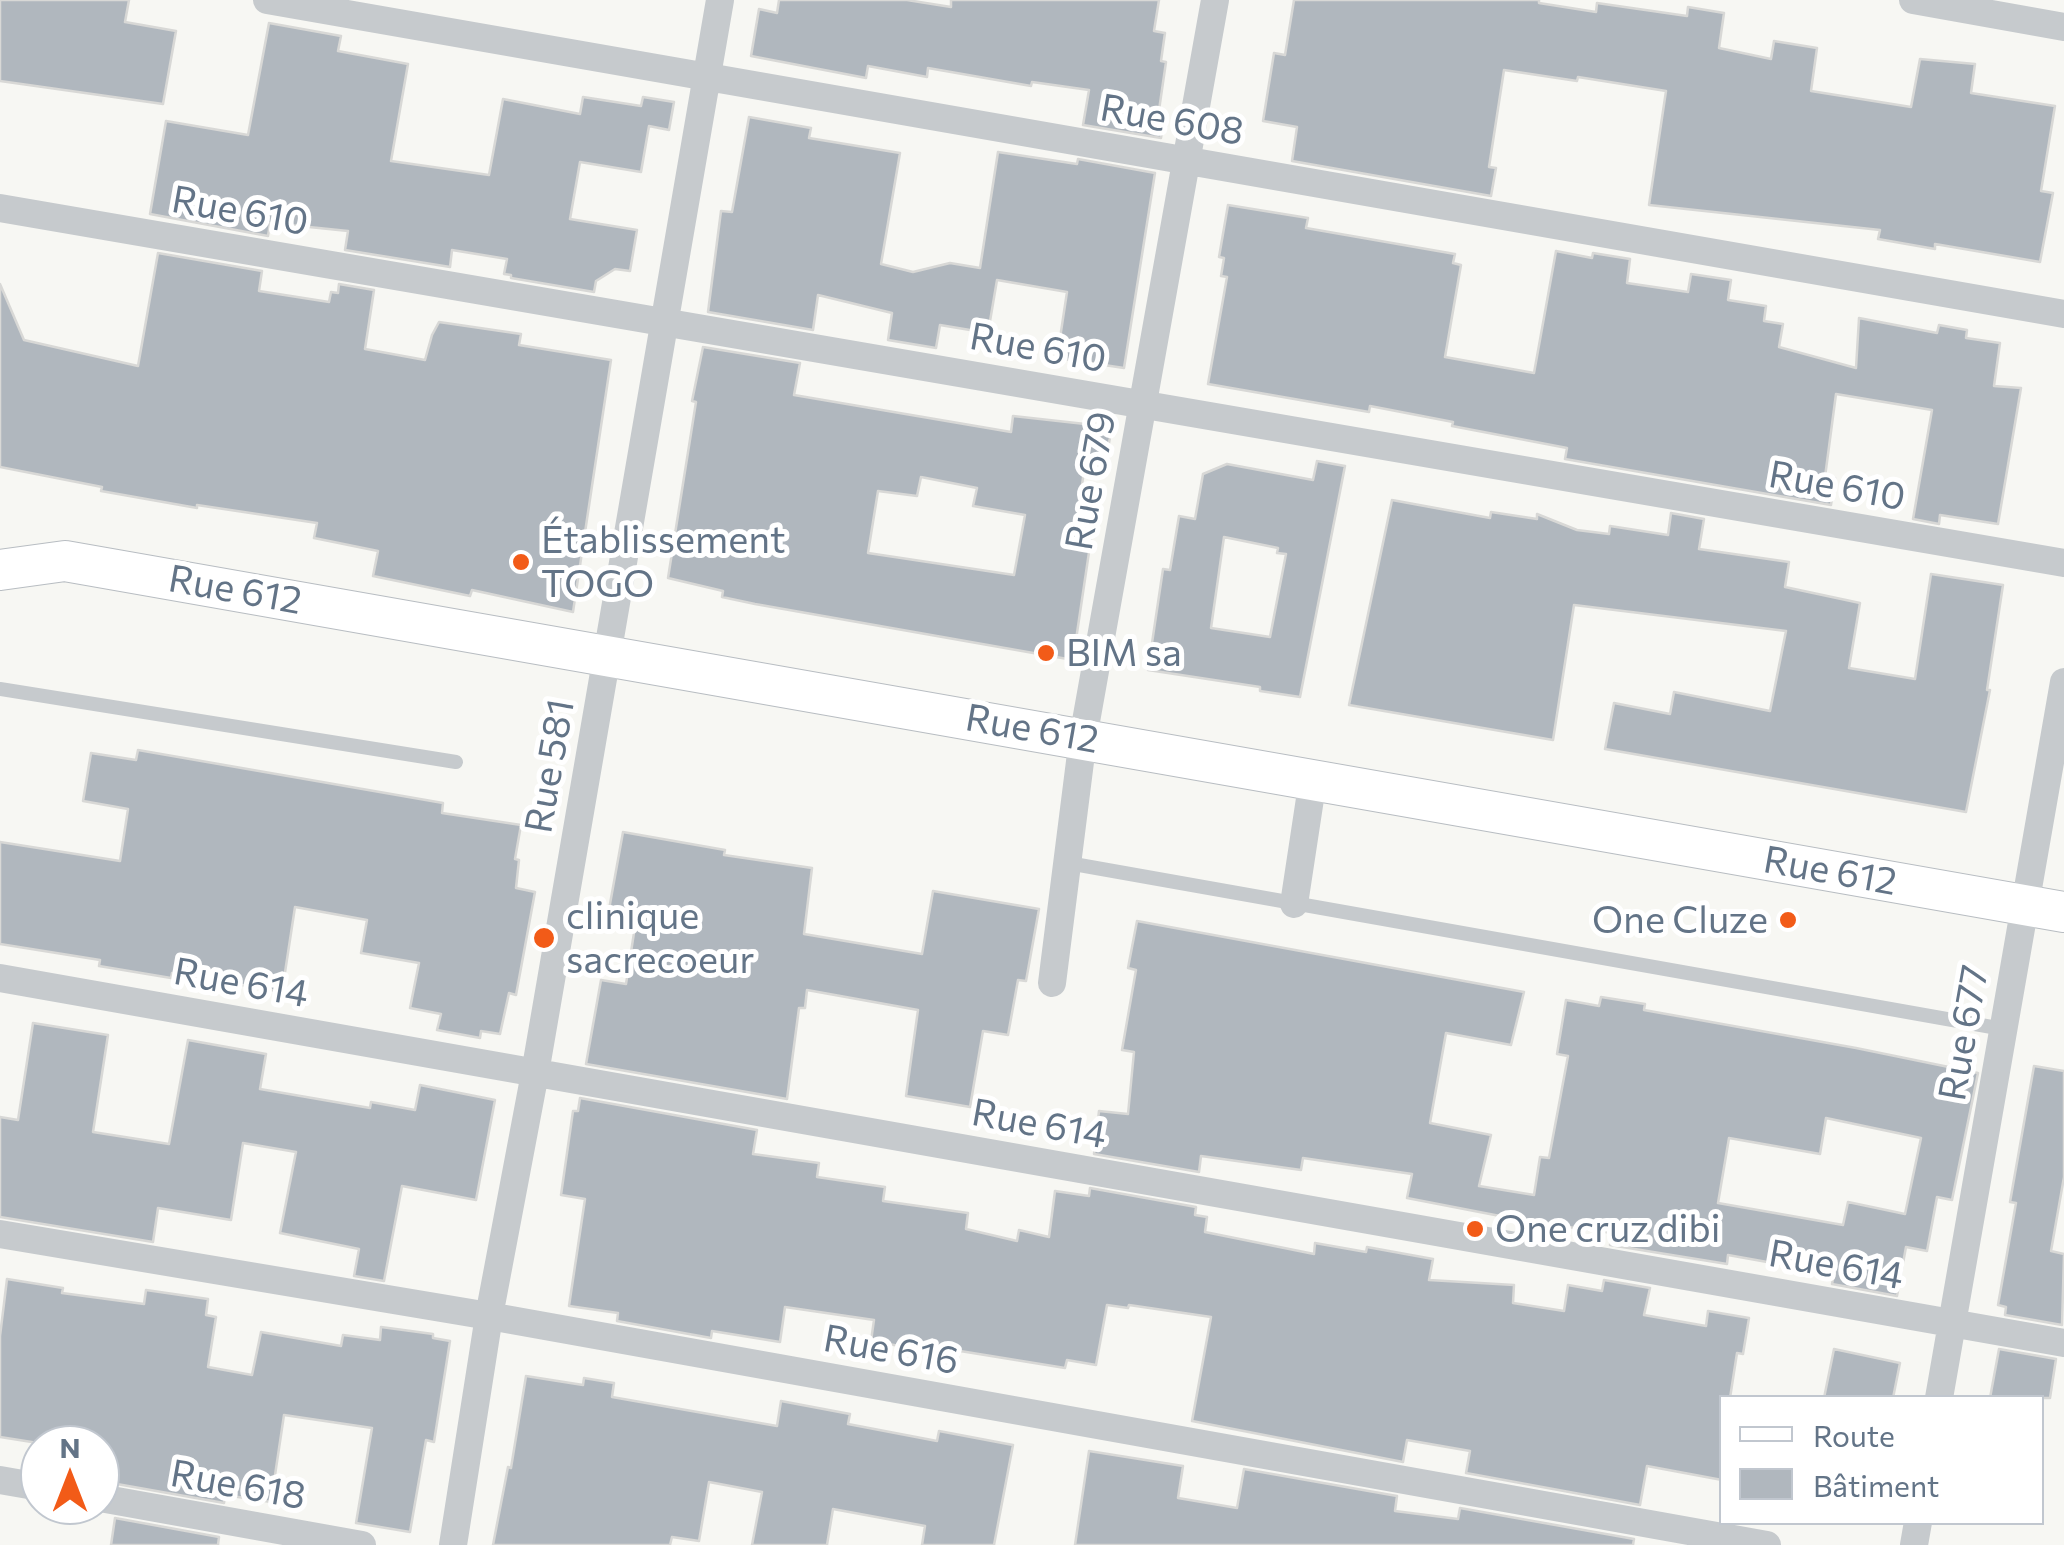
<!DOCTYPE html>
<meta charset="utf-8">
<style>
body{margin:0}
#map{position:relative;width:2064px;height:1545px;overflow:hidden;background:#f7f7f3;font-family:Commissioner,sans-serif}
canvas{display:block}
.legend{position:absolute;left:1719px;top:1395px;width:325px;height:130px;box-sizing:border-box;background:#fff;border:2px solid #c1c7cf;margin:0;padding:12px 18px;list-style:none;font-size:30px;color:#637487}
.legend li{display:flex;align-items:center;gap:20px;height:50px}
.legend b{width:50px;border:2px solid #c1c7cf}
.north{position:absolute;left:20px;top:1425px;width:100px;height:100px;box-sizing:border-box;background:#fff;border:2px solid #c1c7cf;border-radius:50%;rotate:0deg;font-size:28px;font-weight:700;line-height:40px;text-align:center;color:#637487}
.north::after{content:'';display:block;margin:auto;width:35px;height:45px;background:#f25b18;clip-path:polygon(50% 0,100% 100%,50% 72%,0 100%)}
</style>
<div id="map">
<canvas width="2064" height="1545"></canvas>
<ul class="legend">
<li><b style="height:12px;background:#fff"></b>Route</li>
<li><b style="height:28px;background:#b0b7be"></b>Bâtiment</li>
</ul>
<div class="north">N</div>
</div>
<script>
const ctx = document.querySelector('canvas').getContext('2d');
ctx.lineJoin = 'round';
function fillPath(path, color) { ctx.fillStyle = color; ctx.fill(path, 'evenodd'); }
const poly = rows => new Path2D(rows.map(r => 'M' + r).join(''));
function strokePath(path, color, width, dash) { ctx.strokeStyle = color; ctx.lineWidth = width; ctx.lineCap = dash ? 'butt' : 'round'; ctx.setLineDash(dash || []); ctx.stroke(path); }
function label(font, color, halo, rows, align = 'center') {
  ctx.font = font + ' Commissioner,sans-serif'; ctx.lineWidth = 10; ctx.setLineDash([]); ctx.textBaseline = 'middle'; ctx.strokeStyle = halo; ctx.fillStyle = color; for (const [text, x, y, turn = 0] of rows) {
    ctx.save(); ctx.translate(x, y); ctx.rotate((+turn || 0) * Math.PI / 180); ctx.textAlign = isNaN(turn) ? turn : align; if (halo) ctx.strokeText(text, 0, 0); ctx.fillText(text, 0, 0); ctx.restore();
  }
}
const building = poly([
 [0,0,129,0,125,22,176,31,163,104,0,81,0,0],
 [779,0,907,0,951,7,951,0,1159,0,1154,31,1165,33,1161,61,1166,62,1158,117,1164,118,1161,138,1083,125,1089,90,1032,82,1031,86,928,68,927,77,868,66,866,78,751,56,759,9,777,13,779,0],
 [1294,0,1539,0,1539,3,1596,12,1597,3,1687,16,1688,7,1724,13,1719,48,1771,59,1774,41,1817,48,1811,91,1911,107,1920,59,1975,64,1971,93,2055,106,2041,191,2053,193,2040,262,1935,244,1935,249,1878,239,1880,230,1649,205,1666,91,1578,77,1577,81,1504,70,1489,167,1496,168,1491,196,1292,161,1297,127,1263,121,1274,53,1285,55,1294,0],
 [269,23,341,36,338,51,408,64,391,161,489,175,503,99,580,114,583,97,641,106,643,97,674,102,669,130,649,126,641,172,580,162,570,219,637,230,630,271,615,269,596,281,594,292,511,278,511,275,504,274,507,259,452,250,450,267,345,250,348,231,270,223,268,236,150,214,166,121,248,135,269,23],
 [749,117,811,128,809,138,900,153,881,264,913,272,950,263,980,268,998,152,1077,164,1078,159,1155,173,1124,368,1057,358,1067,292,997,280,988,333,940,325,936,348,888,340,892,313,818,295,813,330,708,312,721,211,732,212,749,117],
 [1228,205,1308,218,1306,228,1455,254,1453,263,1461,265,1445,357,1534,373,1556,251,1592,258,1593,253,1630,259,1627,283,1688,292,1691,274,1731,280,1728,300,1766,306,1764,321,1783,324,1779,347,1856,368,1859,318,1937,333,1939,325,1967,330,1966,338,2000,343,1994,386,2021,388,1998,524,1940,515,1939,524,1913,519,1932,410,1836,394,1825,477,1835,478,1831,505,1565,459,1567,448,1452,426,1453,422,1370,406,1369,412,1208,384,1227,277,1221,276,1224,258,1219,257,1228,205],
 [158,253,262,271,259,291,329,302,331,292,338,293,339,284,374,290,365,349,425,360,432,335,439,322,521,334,519,345,611,360,573,612,472,590,470,596,373,576,378,551,314,538,317,523,197,505,197,508,101,491,102,487,0,467,0,284,24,340,138,366,158,253],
 [703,347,800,363,794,395,1011,432,1013,416,1112,427,1106,459,1086,456,1076,529,1092,532,1073,660,755,604,722,597,723,591,668,578,696,402,692,401,703,347],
 [921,477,977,488,973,506,1025,515,1014,575,868,553,878,491,917,496,921,477],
 [1317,461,1345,466,1300,697,1260,691,1260,687,1148,670,1163,569,1170,570,1179,516,1195,519,1203,474,1227,464,1313,480,1317,461],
 [1224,537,1278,548,1277,553,1286,554,1270,637,1211,628,1224,537],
 [1392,500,1490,518,1491,512,1537,519,1537,514,1577,530,1609,534,1610,526,1668,535,1671,513,1704,519,1699,549,1789,562,1785,587,1860,603,1849,668,1915,679,1931,574,2003,585,1987,690,1990,690,1966,812,1605,749,1614,703,1670,714,1674,692,1770,711,1786,631,1574,605,1553,740,1349,705,1392,500],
 [138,750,443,803,442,813,521,825,515,859,519,860,516,888,535,892,516,995,509,993,500,1034,481,1031,480,1038,437,1030,441,1014,410,1008,419,963,361,953,367,920,295,907,282,992,172,973,171,978,99,966,100,960,0,944,0,842,120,861,128,809,83,801,91,753,136,760,138,750],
 [623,832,725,850,724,855,812,868,804,934,922,954,933,891,1039,909,1026,981,1018,980,1008,1035,983,1031,970,1107,906,1096,918,1010,807,990,805,1008,799,1008,787,1099,586,1064,601,980,626,984,636,920,608,915,623,832],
 [1137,921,1524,992,1511,1045,1446,1033,1430,1123,1491,1135,1479,1186,1534,1195,1540,1157,1549,1158,1568,1056,1557,1054,1566,1000,1599,1006,1601,997,1645,1004,1644,1010,1856,1048,1978,1073,1952,1200,1937,1197,1927,1251,1906,1247,1897,1296,1832,1284,1834,1274,1728,1255,1727,1264,1610,1245,1612,1233,1531,1222,1407,1198,1412,1174,1303,1158,1301,1170,1201,1156,1199,1172,1094,1154,1099,1111,1128,1114,1134,1052,1122,1050,1136,970,1128,968,1137,921],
 [1826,1118,1921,1138,1905,1214,1848,1202,1843,1225,1718,1203,1729,1138,1820,1154,1826,1118],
 [33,1023,108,1035,93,1132,169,1144,188,1040,266,1054,260,1089,370,1108,371,1102,415,1110,420,1085,495,1100,476,1200,402,1186,384,1281,354,1276,359,1249,280,1233,296,1152,243,1143,231,1220,158,1208,153,1242,0,1217,0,1117,18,1120,33,1023],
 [2034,1066,2064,1071,2064,1177,2051,1251,2064,1254,2062,1325,2005,1315,2006,1307,1998,1305,2016,1203,2010,1202,2034,1066],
 [580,1098,757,1130,753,1154,819,1163,817,1177,885,1187,883,1201,968,1213,966,1229,1017,1241,1019,1230,1049,1237,1055,1191,1089,1196,1090,1188,1196,1207,1195,1215,1207,1217,1205,1232,1314,1254,1315,1243,1366,1252,1367,1247,1433,1259,1429,1280,1514,1285,1513,1303,1564,1311,1568,1285,1602,1291,1604,1280,1650,1288,1644,1315,1706,1326,1708,1311,1749,1318,1743,1354,1737,1353,1730,1398,1722,1398,1722,1480,1647,1466,1640,1505,1466,1473,1470,1451,1407,1440,1403,1462,1192,1421,1211,1317,1129,1305,1128,1308,1107,1305,1096,1365,1067,1360,1065,1368,917,1344,917,1349,871,1341,874,1320,785,1307,780,1342,712,1331,711,1338,617,1321,618,1313,569,1306,585,1199,561,1195,573,1111,578,1111,580,1098],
 [7,1279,63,1288,62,1293,144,1304,146,1290,208,1299,206,1315,216,1317,208,1367,252,1375,261,1332,341,1346,343,1335,380,1340,381,1327,433,1334,433,1338,450,1341,434,1442,426,1440,410,1532,356,1523,372,1428,284,1415,271,1502,225,1495,224,1503,100,1481,100,1445,38,1439,38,1443,0,1437,0,1336,7,1279],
 [1834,1349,1900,1363,1893,1398,1824,1398,1834,1349],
 [1999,1349,2056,1359,2050,1398,1990,1398,1999,1349],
 [526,1376,583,1385,584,1378,614,1383,612,1397,777,1426,781,1401,850,1414,848,1424,937,1441,939,1431,1013,1445,994,1545,922,1545,925,1526,833,1509,827,1545,752,1545,762,1492,709,1482,699,1541,672,1537,670,1545,493,1545,508,1467,511,1468,526,1376],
 [1089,1451,1183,1466,1178,1498,1237,1508,1244,1469,1397,1496,1395,1511,1458,1519,1460,1508,1634,1539,1633,1545,1075,1545,1089,1451],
 [115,1518,219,1537,218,1545,111,1545,115,1518]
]);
fillPath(building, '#b0b7be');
strokePath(building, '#d8d8d6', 2.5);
const secondary = poly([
 [0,570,65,561,2064,912]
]);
strokePath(secondary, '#b8bdc2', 42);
strokePath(poly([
 [0,689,456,762],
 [1068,863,2003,1029]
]), '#c6cacd', 14);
strokePath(poly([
 [267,0,2064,314],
 [1913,0,2064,27],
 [0,208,2064,563],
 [1294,904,1313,779],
 [0,978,2064,1343],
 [1052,983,1083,738,1215,0],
 [0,1234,489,1316,1767,1545],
 [1939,1398,2064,682],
 [0,1480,40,1487],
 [100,1498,362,1545],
 [453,1545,489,1316,535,1073,720,0],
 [1914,1545,1918,1522]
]), '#c6cacd', 28);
strokePath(secondary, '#fff', 40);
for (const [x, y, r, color] of [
 [521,562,10,"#f25b18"],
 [1046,653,10,"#f25b18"],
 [1788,920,10,"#f25b18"],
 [544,938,12,"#f25b18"],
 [1475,1229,10,"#f25b18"]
]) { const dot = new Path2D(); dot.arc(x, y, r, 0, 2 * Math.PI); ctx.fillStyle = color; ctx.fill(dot); strokePath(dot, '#fff', 4); }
label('38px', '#637487', '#fff', [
 ["Rue 608",1172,120,10],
 ["Rue 610",240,211,10],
 ["Rue 610",1038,348,10],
 ["Rue 679",1091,481,-80],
 ["Rue 610",1837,486,10],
 ["Rue 612",235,590,10],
 ["Rue 612",1032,729,10],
 ["Rue 581",550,766,-80],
 ["Rue 612",1830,871,10],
 ["Rue 614",241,983,10],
 ["Rue 677",1964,1033,-80],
 ["Rue 614",1039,1124,10],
 ["Rue 614",1836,1265,10],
 ["Rue 616",891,1350,10],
 ["Rue 618",238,1485,10]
]);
label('38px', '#637487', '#fff', [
 ["Établissement",541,540],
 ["TOGO",541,584],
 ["BIM sa",1066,653],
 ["clinique",566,916],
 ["sacrecoeur",566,960],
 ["One Cluze",1768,920,"right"],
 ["One cruz dibi",1495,1229]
], 'left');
</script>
